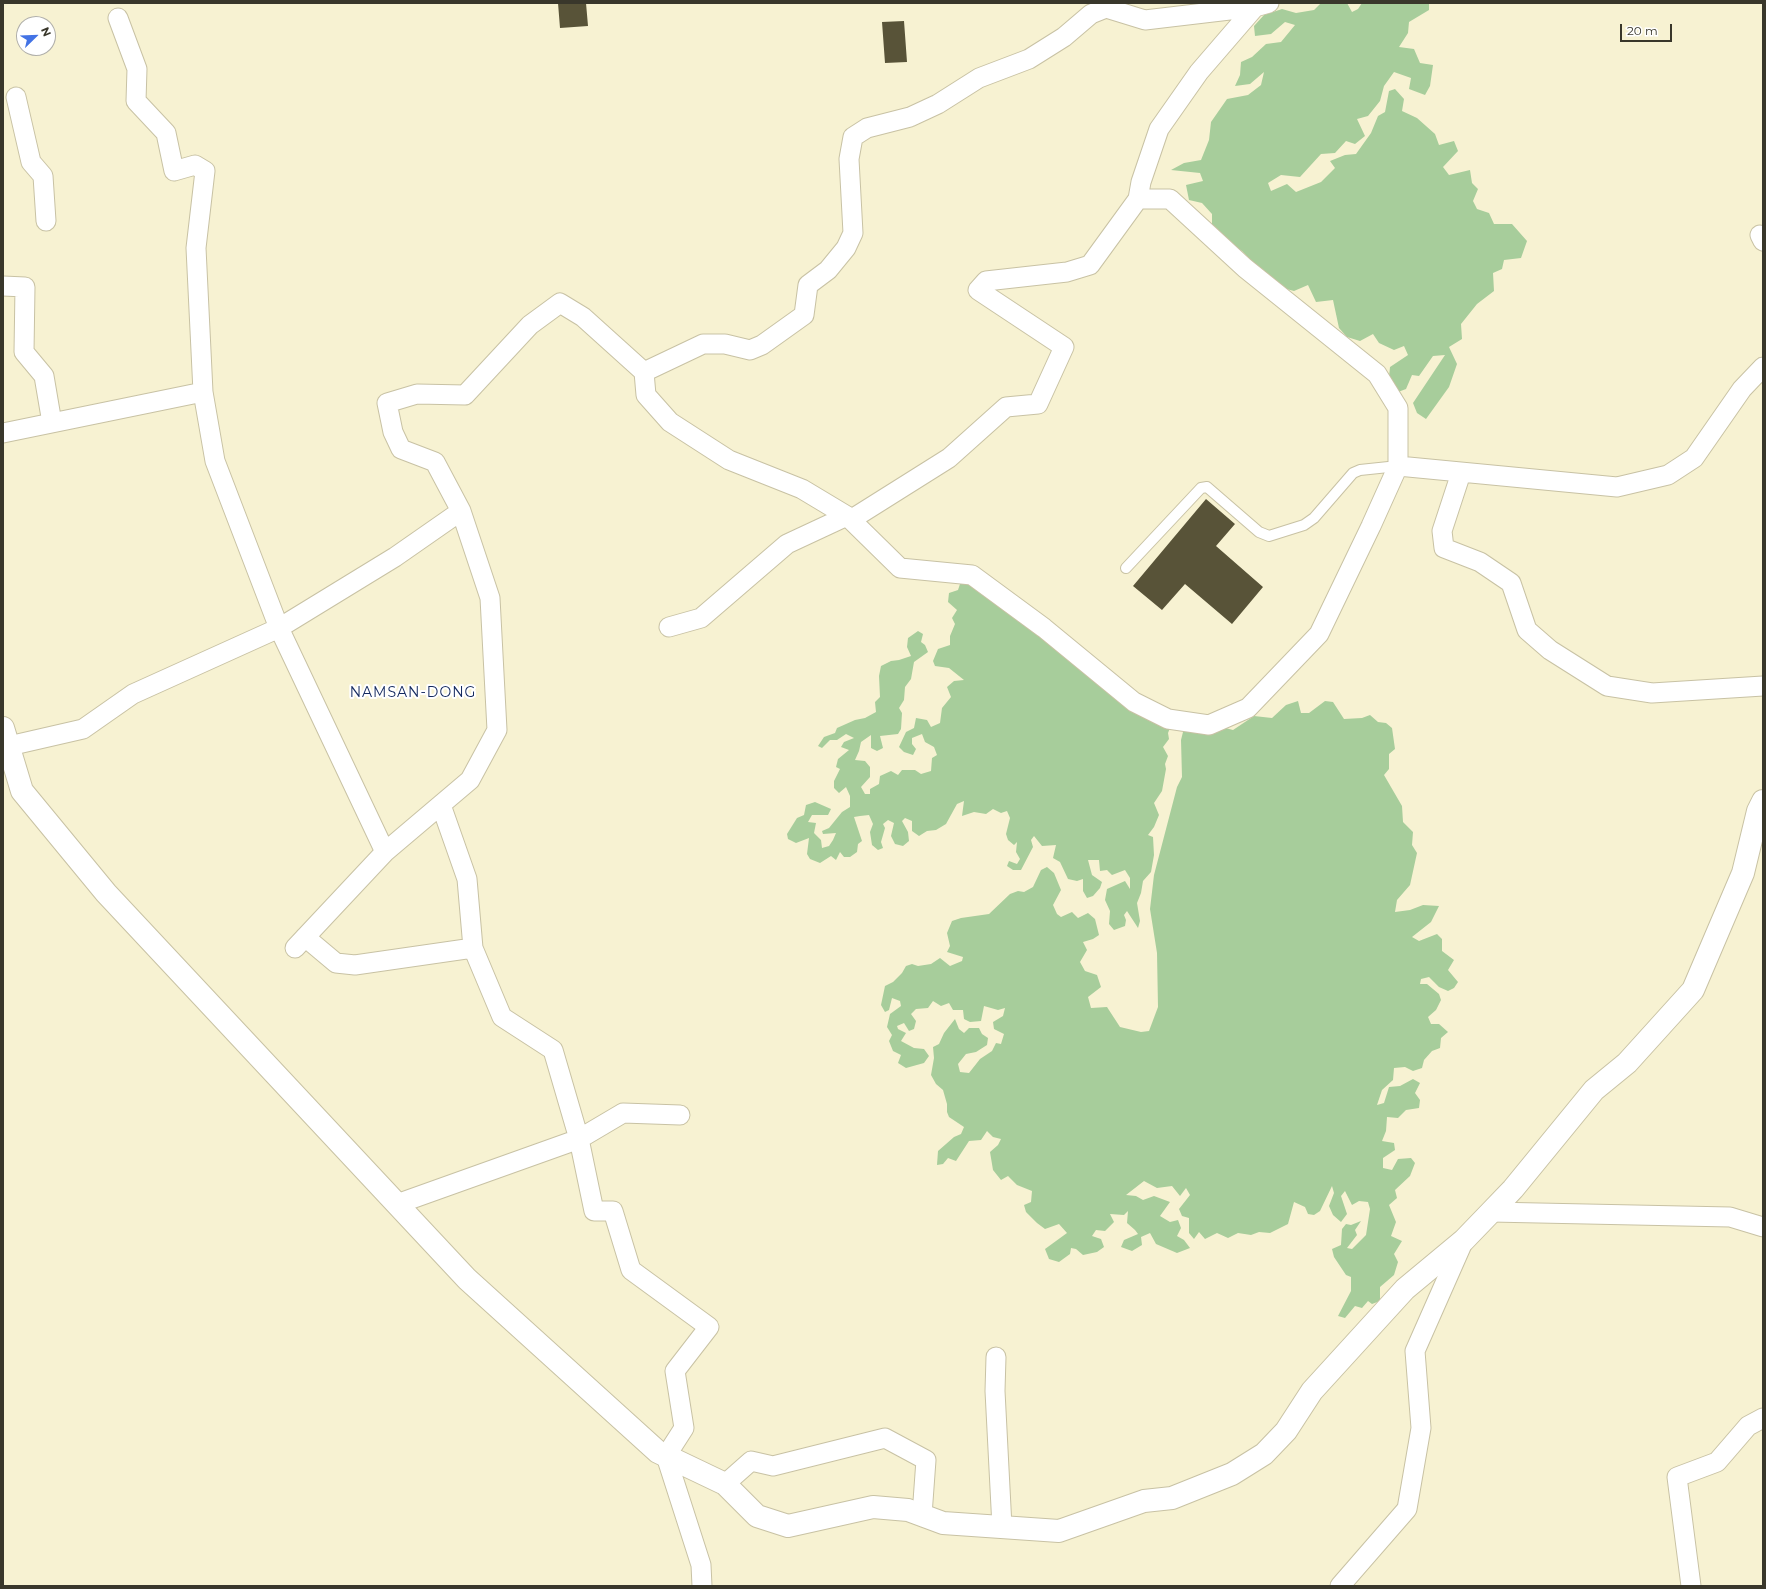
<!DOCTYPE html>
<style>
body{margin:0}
#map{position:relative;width:1766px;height:1589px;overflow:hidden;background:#f7f2d2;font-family:Montserrat,sans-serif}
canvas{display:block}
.frame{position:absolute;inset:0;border:4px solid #39372b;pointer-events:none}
.north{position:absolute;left:16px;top:16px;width:40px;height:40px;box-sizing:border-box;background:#fff;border:1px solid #b0afaa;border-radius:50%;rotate:67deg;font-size:11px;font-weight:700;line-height:16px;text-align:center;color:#39372b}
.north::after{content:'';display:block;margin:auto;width:14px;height:18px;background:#4373e5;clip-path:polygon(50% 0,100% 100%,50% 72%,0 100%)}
.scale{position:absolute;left:1620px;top:24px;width:52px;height:18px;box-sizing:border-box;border:2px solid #39372b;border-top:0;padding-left:5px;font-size:12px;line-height:14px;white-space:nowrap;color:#39372b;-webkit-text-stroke:3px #fff;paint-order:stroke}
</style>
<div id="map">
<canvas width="1766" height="1589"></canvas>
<div class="frame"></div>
<div class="north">N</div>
<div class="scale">20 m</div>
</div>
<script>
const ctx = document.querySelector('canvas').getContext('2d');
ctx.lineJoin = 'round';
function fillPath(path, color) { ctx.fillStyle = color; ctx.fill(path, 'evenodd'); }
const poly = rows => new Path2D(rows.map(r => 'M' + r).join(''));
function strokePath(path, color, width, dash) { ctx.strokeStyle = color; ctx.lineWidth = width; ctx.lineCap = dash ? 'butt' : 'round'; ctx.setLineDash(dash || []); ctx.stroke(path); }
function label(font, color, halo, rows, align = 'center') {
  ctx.font = font + ' Montserrat,sans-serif'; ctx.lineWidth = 4; ctx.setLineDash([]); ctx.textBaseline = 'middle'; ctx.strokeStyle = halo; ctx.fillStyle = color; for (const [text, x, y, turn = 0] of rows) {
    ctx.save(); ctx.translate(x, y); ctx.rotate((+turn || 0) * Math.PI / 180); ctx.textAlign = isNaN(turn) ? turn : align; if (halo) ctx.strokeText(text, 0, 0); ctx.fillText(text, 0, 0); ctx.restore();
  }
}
fillPath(poly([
 [1321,3,1347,3,1352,12,1358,9,1362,3,1429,3,1429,10,1409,22,1408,33,1399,47,1414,49,1420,63,1433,65,1430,86,1425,95,1409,89,1411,78,1394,72,1384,86,1380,101,1368,116,1357,119,1365,136,1355,144,1346,141,1335,153,1321,154,1300,177,1281,175,1268,183,1271,191,1287,184,1296,192,1321,182,1335,168,1330,161,1345,155,1356,154,1371,133,1378,116,1385,112,1389,91,1395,89,1404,99,1402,111,1417,118,1435,134,1439,145,1454,141,1458,151,1443,167,1449,175,1470,170,1472,183,1478,189,1473,201,1477,209,1489,213,1494,224,1512,224,1527,241,1521,258,1504,260,1502,269,1493,273,1494,291,1477,304,1461,324,1462,339,1449,347,1457,364,1449,387,1426,419,1417,413,1413,403,1445,355,1433,356,1419,376,1412,375,1406,389,1398,392,1389,377,1390,367,1408,355,1404,346,1394,350,1379,343,1373,334,1360,341,1347,337,1339,328,1333,300,1316,302,1308,285,1294,291,1275,286,1242,251,1220,237,1212,225,1212,214,1202,203,1189,200,1186,185,1203,181,1200,173,1171,170,1184,163,1201,160,1209,140,1211,122,1227,99,1248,95,1261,85,1264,72,1250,84,1235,86,1240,75,1241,62,1252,57,1266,44,1281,42,1295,25,1285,22,1271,34,1255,36,1254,26,1264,15,1282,9,1296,13,1314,10],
 [969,581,1170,728,1168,733,1169,739,1163,747,1168,756,1165,764,1166,769,1162,791,1154,803,1159,815,1154,827,1148,835,1153,837,1154,855,1151,872,1143,881,1141,893,1137,903,1140,921,1138,928,1127,911,1124,915,1126,920,1125,926,1114,930,1109,924,1110,911,1105,900,1107,889,1125,881,1130,889,1130,878,1125,870,1112,875,1107,870,1100,871,1099,860,1088,860,1092,875,1102,882,1100,888,1093,896,1087,898,1083,891,1083,879,1077,881,1068,879,1060,862,1053,858,1056,845,1042,846,1034,836,1031,840,1033,847,1021,870,1013,870,1007,866,1009,861,1017,864,1020,859,1016,852,1017,842,1014,845,1008,840,1006,834,1010,818,1007,811,1001,813,993,809,986,814,974,812,962,816,964,801,957,804,946,824,936,830,927,831,919,836,912,831,912,821,905,818,902,821,908,832,909,841,903,846,895,844,891,836,894,823,888,820,883,824,885,828,881,842,883,848,878,850,872,845,870,832,873,824,869,815,860,816,854,817,862,841,858,844,857,852,850,857,844,857,840,852,836,860,831,856,820,863,810,859,807,854,809,838,796,843,788,839,787,834,797,818,804,815,806,805,815,802,831,809,828,815,812,815,808,822,816,823,814,833,821,840,822,848,829,846,833,840,836,833,823,834,822,831,829,828,842,812,850,807,850,796,846,787,839,793,834,788,834,781,840,769,836,767,838,759,849,750,841,747,844,742,854,738,846,734,837,740,830,740,822,748,818,746,824,737,835,733,837,728,855,720,865,718,876,712,875,702,880,697,879,676,881,666,891,661,899,660,911,656,907,647,908,638,918,631,923,634,921,642,925,645,928,652,914,662,911,679,905,687,904,700,899,708,902,713,901,729,898,734,880,736,883,748,877,751,871,748,871,735,861,742,859,751,855,760,865,761,870,767,870,777,861,787,865,794,870,794,870,789,879,784,880,776,891,771,898,775,902,770,915,770,921,774,931,771,932,758,937,755,934,747,925,742,922,734,912,738,912,744,916,749,913,755,904,752,899,747,906,732,914,728,916,718,927,720,931,727,940,723,942,708,951,697,947,687,954,681,964,680,949,668,935,666,933,661,938,649,950,645,950,636,955,624,952,618,957,610,948,602,949,593,958,590,960,584],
 [1298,701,1301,713,1309,713,1325,701,1333,702,1344,719,1362,718,1370,715,1378,722,1386,723,1392,728,1395,749,1389,754,1389,769,1384,775,1402,806,1403,822,1413,832,1412,845,1417,853,1410,885,1397,900,1395,912,1410,910,1423,905,1439,906,1431,922,1412,937,1419,941,1437,934,1442,939,1442,951,1454,960,1448,970,1458,982,1454,988,1448,991,1439,987,1429,977,1421,979,1420,984,1427,984,1439,994,1441,1000,1436,1010,1428,1017,1431,1024,1439,1024,1448,1032,1441,1038,1440,1048,1432,1051,1424,1060,1422,1068,1413,1071,1405,1067,1394,1068,1393,1080,1382,1090,1377,1105,1384,1103,1389,1087,1400,1086,1413,1079,1420,1083,1415,1093,1420,1100,1419,1108,1406,1110,1398,1118,1387,1117,1386,1131,1382,1141,1394,1143,1395,1150,1383,1158,1383,1168,1392,1170,1398,1159,1411,1158,1415,1163,1410,1176,1395,1190,1397,1198,1389,1205,1396,1222,1391,1236,1402,1241,1394,1254,1398,1262,1394,1275,1380,1287,1380,1301,1372,1304,1368,1301,1362,1308,1355,1306,1345,1318,1338,1316,1351,1291,1351,1277,1346,1275,1334,1257,1332,1249,1341,1245,1342,1229,1346,1224,1351,1225,1361,1221,1355,1230,1357,1235,1347,1248,1352,1249,1366,1235,1370,1209,1368,1202,1359,1201,1352,1205,1345,1191,1341,1196,1347,1214,1341,1222,1333,1215,1329,1206,1334,1193,1332,1186,1320,1211,1314,1215,1308,1214,1305,1207,1294,1202,1288,1224,1270,1233,1259,1232,1251,1235,1238,1233,1228,1238,1217,1233,1205,1239,1199,1232,1194,1239,1189,1233,1189,1218,1182,1216,1179,1209,1190,1195,1186,1188,1180,1196,1172,1186,1157,1188,1144,1181,1126,1195,1136,1196,1143,1200,1154,1196,1170,1202,1160,1216,1170,1222,1178,1220,1181,1228,1177,1236,1184,1240,1190,1248,1177,1253,1156,1244,1150,1233,1141,1237,1142,1245,1132,1251,1121,1247,1124,1240,1138,1234,1135,1230,1127,1223,1128,1211,1124,1215,1110,1214,1114,1222,1105,1231,1096,1230,1092,1236,1101,1239,1104,1247,1097,1252,1083,1255,1076,1249,1071,1248,1070,1254,1059,1262,1049,1259,1045,1249,1067,1233,1059,1224,1045,1229,1037,1223,1026,1212,1024,1205,1031,1202,1032,1191,1017,1185,1008,1176,1001,1180,993,1170,990,1152,998,1145,1001,1139,993,1137,987,1131,981,1140,969,1141,956,1161,948,1158,943,1164,937,1165,938,1151,954,1137,961,1134,964,1127,949,1117,947,1112,947,1104,943,1090,936,1084,931,1075,934,1058,933,1047,939,1044,944,1033,955,1019,959,1029,964,1033,969,1028,979,1028,982,1034,988,1038,987,1045,976,1052,966,1054,958,1064,960,1072,969,1073,980,1059,992,1051,996,1043,1001,1044,1004,1034,994,1029,993,1022,1003,1016,1005,1008,998,1010,984,1006,981,1021,970,1022,964,1019,963,1010,953,1010,949,1003,941,1006,933,1001,928,1008,916,1009,911,1014,916,1021,914,1029,909,1031,904,1023,897,1026,898,1029,906,1033,901,1041,914,1048,924,1049,929,1056,924,1063,906,1068,898,1063,901,1055,893,1051,889,1041,892,1035,887,1027,890,1014,901,1006,900,1001,892,998,889,1010,885,1012,881,1005,885,986,893,982,902,973,906,966,912,964,918,966,931,964,940,958,950,966,962,961,963,957,947,952,950,946,947,933,952,921,961,918,989,914,1010,894,1018,891,1024,892,1033,887,1041,870,1047,867,1054,873,1061,890,1053,905,1057,914,1061,917,1072,912,1078,918,1088,913,1095,919,1099,935,1093,939,1083,942,1087,950,1080,962,1085,971,1097,975,1101,987,1088,997,1091,1008,1107,1007,1120,1027,1141,1032,1149,1031,1158,1007,1157,953,1150,909,1154,875,1177,787,1182,777,1181,740,1183,732,1218,726,1233,730,1254,716,1272,718,1286,705]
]), '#a7cd9b');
fillPath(poly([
 [558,3,586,3,588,26,560,28],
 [904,21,907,62,885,63,882,22],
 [1206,499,1235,524,1216,546,1263,587,1232,624,1185,584,1162,610,1133,586]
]), '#585338');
const service = poly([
 [1126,568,1201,488,1207,487,1259,532,1269,536,1304,525,1314,518,1353,473,1360,470,1398,466]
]);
const minor = poly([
 [118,18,137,69,136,101,166,133,174,171,195,165,205,171,196,248,203,392,215,461,279,628,385,852],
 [16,97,31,162,43,176,46,221],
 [1760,235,1763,241],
 [3,286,25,287,24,352,44,376,52,423],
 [644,372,703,344,725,344,750,350,762,345,804,315,808,285,828,270,846,248,853,233,849,159,853,137,867,128,910,117,938,104,979,78,1029,59,1064,37,1091,14,1106,8,1145,20,1255,7],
 [3,433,203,392],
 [1398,466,1617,487,1668,475,1694,458,1742,389,1763,367],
 [1461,473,1442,531,1444,548,1480,562,1511,583,1527,630,1550,650,1607,686,1652,693,1763,686],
 [669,627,701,618,787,544,847,516,900,568,972,575,1044,628,1134,702,1168,719,1209,725,1248,708,1319,634,1371,526,1398,466,1398,408,1377,374,1245,268,1170,199,1138,199],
 [9,746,83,729,133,694,279,628,395,557,461,511],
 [441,805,467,879,473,948,502,1017,553,1050,579,1139,594,1211,613,1211,631,1270,709,1327,675,1371,684,1428,666,1456,701,1565,702,1586],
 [305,937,336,963,355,965,473,948],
 [295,948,385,852,470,780,497,730,490,598,461,511,435,462,401,449,393,432,387,403,417,394,465,395,530,325,560,303,583,317,644,372,646,395,670,422,729,460,802,489,852,519,949,458,1006,407,1038,404,1064,347,978,290,986,281,1067,272,1090,265,1138,199,1141,182,1159,129,1199,72,1255,7,1269,3],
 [397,1204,579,1139,623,1113,680,1115],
 [1491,1212,1730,1217,1763,1227],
 [996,1357,995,1391,1002,1527],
 [725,1484,751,1461,773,1466,885,1438,926,1460,922,1515],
 [1340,1586,1407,1509,1421,1428,1415,1351,1464,1240],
 [1691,1586,1677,1477,1717,1462,1748,1426,1763,1418]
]);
const tertiary = poly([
 [3,728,22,791,106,893,467,1279,658,1452,725,1484,757,1516,788,1526,873,1507,908,1510,943,1523,1059,1531,1144,1501,1172,1498,1232,1474,1264,1454,1286,1431,1312,1391,1405,1289,1464,1240,1491,1212,1513,1189,1594,1090,1627,1063,1693,990,1743,873,1758,811,1763,801]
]);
strokePath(service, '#c8c2a4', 12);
strokePath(minor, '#c8c2a4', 21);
strokePath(tertiary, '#c8c2a4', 24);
strokePath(service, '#fff', 10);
strokePath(minor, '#fff', 19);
strokePath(tertiary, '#fff', 22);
ctx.letterSpacing = '1px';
label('14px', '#12285e', '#fff', [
 ["NAMSAN-DONG",413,693]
]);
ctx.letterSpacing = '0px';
</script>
